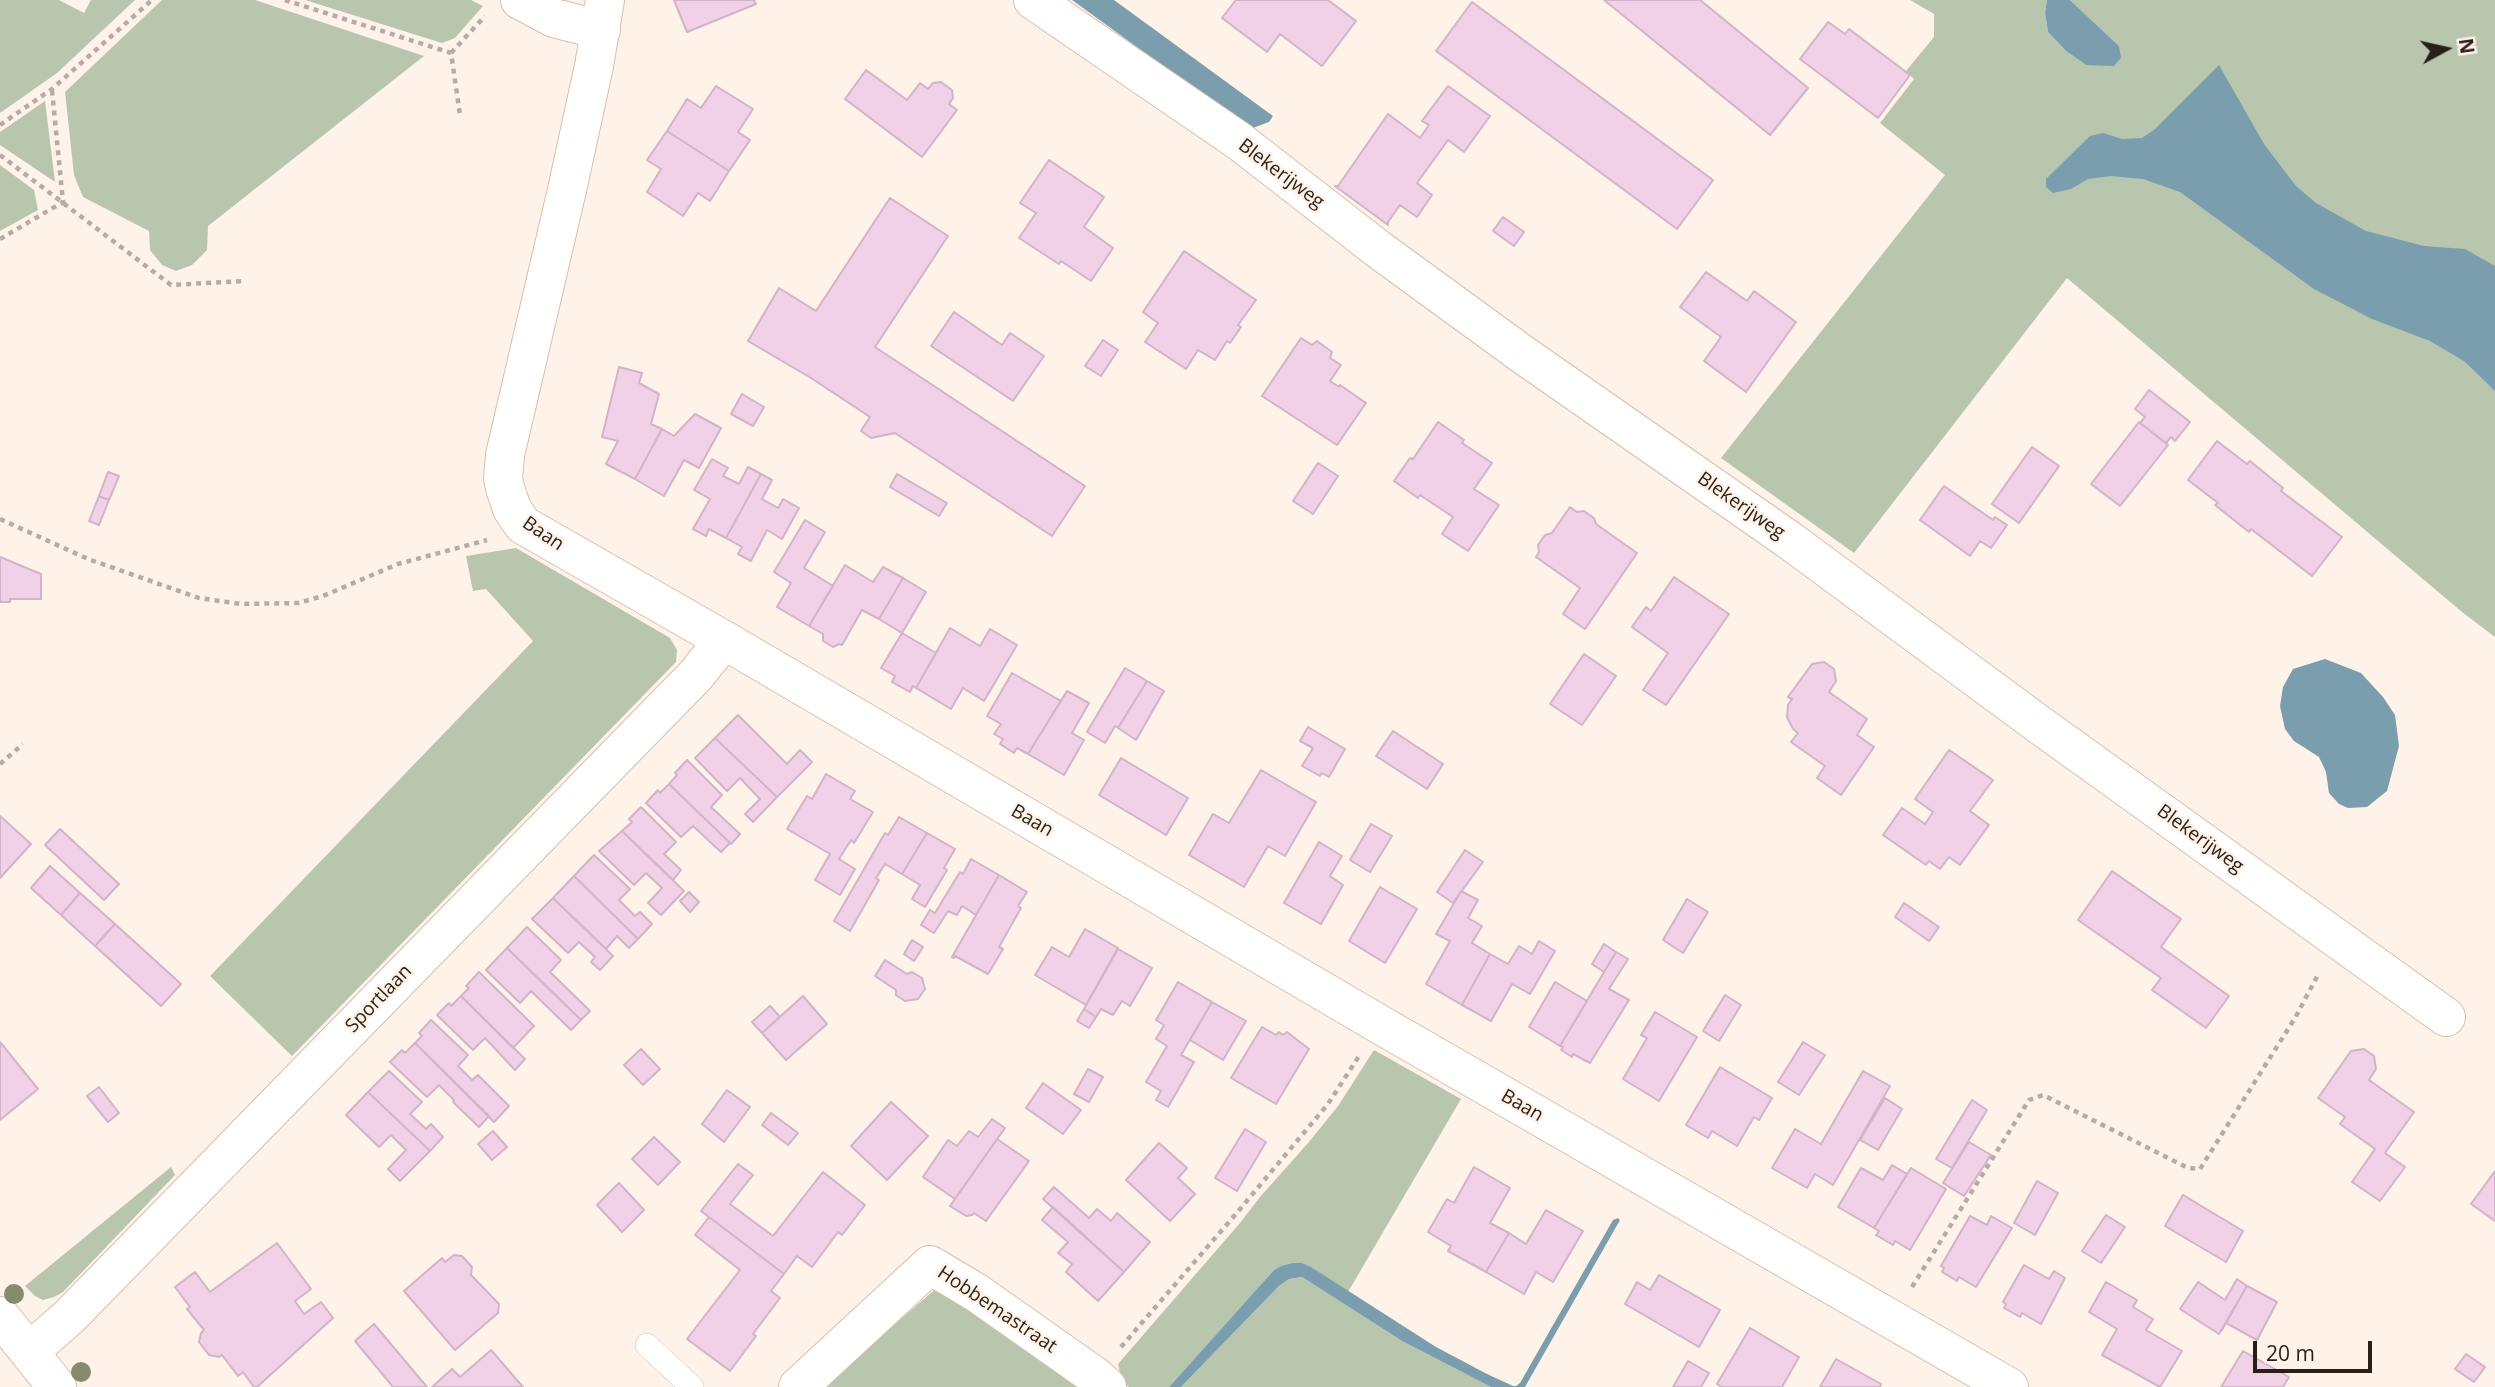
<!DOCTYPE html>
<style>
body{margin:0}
#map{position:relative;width:2495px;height:1387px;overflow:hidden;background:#fef2e9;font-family:"Open Sans",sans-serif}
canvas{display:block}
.north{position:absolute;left:2411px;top:14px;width:70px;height:70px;-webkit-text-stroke:5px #fef2e9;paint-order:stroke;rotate:82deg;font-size:19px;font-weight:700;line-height:28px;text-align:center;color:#2a1f17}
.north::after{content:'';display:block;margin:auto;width:24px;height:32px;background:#2a1f17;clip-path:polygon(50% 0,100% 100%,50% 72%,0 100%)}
.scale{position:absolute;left:2253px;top:1341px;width:119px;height:32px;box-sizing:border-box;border:4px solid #2a1f17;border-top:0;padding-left:9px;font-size:21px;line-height:24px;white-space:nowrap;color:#2a1f17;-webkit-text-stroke:5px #fef2e9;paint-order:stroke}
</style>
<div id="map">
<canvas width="2495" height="1387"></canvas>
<div class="north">N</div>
<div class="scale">20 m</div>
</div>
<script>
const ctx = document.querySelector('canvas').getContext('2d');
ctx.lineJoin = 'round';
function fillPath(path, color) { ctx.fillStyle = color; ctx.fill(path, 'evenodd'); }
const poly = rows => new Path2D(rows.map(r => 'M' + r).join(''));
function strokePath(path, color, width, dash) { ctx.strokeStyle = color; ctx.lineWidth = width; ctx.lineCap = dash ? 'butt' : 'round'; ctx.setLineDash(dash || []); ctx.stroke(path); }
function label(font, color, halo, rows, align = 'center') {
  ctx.font = font + ' "Open Sans",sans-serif'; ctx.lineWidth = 5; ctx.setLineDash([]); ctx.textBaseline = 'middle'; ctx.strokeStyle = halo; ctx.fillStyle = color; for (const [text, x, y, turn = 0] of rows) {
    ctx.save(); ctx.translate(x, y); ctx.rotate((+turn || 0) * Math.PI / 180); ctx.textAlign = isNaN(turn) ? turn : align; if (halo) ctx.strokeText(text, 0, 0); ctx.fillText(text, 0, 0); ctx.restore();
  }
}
fillPath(poly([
 [0,0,59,0,84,13,91,0,135,0,57,73,0,113],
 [162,0,255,0,424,56,208,226,207,250,192,265,176,271,162,265,150,250,149,231,83,197,74,175,65,92],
 [305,0,471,0,483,6,455,38,442,43],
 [1910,0,2047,0,2045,13,2048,32,2066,51,2086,65,2119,46,2070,0,2495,0,2495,637,2462,612,2067,278,1854,553,1721,458,1945,175,1880,123,1914,79,1906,71,1934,37,1934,14],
 [45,101,55,182,0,145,0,132],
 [0,165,34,190,38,210,0,231],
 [516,548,670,638,677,650,676,662,292,1056,210,976,533,641,486,589,473,591,466,556],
 [1374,1050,1461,1099,1348,1292,1311,1267,1273,1271,1169,1387,1129,1387,1122,1382,1118,1364,1240,1223,1260,1197,1309,1142,1338,1106],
 [171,1167,175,1175,63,1292,54,1297,43,1300,35,1296,25,1286],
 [1302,1277,1402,1341,1491,1387,1181,1387,1279,1286,1289,1279],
 [938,1287,1078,1387,822,1387]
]), '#b8c6ad');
fillPath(poly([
 [1072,0,1114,0,1273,116,1269,122,1250,129],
 [2047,0,2070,0,2119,46,2121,58,2114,66,2086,65,2066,51,2048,32,2045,13],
 [2219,65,2264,144,2296,186,2316,203,2366,231,2424,246,2465,249,2495,266,2495,391,2464,361,2430,341,2372,319,2314,289,2180,192,2143,179,2111,176,2088,179,2071,189,2053,193,2046,187,2046,179,2090,136,2103,133,2122,139,2142,138,2154,130],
 [2325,659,2361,673,2383,697,2395,715,2399,746,2387,791,2367,807,2348,808,2339,804,2329,793,2326,772,2319,757,2294,741,2285,729,2280,706,2283,687,2293,669],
 [1618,1218,1620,1220,1525,1387,1491,1387,1402,1341,1302,1277,1289,1279,1279,1286,1181,1387,1169,1387,1273,1271,1281,1266,1293,1263,1302,1263,1311,1267,1436,1347,1487,1374,1513,1386,1516,1386,1520,1383,1613,1220]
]), '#7b9eaf');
const building = poly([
 [674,0,754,0,756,4,687,32,674,0],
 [1236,0,1328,0,1356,21,1322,66,1280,34,1267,52,1222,18,1236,0],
 [1604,0,1700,0,1808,88,1770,135,1604,0],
 [1472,2,1713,180,1677,229,1436,51,1472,2],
 [1828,22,1845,34,1849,29,1910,75,1878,118,1800,59,1828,22],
 [866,70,907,100,920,83,928,89,933,83,941,82,952,90,953,98,949,104,957,110,922,157,845,99,866,70],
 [716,86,753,109,738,132,750,140,729,171,667,131,687,99,701,108,716,86],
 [1448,86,1490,116,1464,152,1448,140,1417,183,1432,195,1417,217,1400,205,1388,222,1388,225,1335,186,1338,186,1388,114,1420,138,1429,125,1422,121,1448,86],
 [667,131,729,171,710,201,698,193,683,216,647,192,661,169,647,160,667,131],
 [1049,160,1104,197,1084,227,1113,248,1091,281,1061,261,1059,264,1019,238,1036,213,1020,203,1049,160],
 [890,198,948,236,875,347,1085,486,1052,536,895,433,871,438,861,431,870,417,811,378,748,341,779,288,816,311,890,198],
 [1503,217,1524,232,1514,246,1493,231,1503,217],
 [1184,251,1256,300,1238,325,1241,327,1230,343,1227,341,1215,360,1198,350,1186,369,1145,342,1158,323,1143,312,1184,251],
 [1706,272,1747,301,1754,291,1796,322,1746,392,1704,361,1721,337,1680,307,1706,272],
 [954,312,1002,345,1010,333,1044,356,1013,401,931,346,954,312],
 [1301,338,1312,345,1317,341,1332,352,1330,358,1341,365,1330,381,1339,387,1340,385,1366,403,1337,445,1262,396,1301,338],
 [1103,340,1118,350,1101,376,1085,366,1103,340],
 [619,367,642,373,639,383,659,394,651,424,662,429,635,479,606,464,618,441,602,437,619,367],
 [2149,390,2190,422,2175,441,2171,437,2166,443,2140,423,2145,417,2135,409,2149,390],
 [742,394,764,407,753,426,731,414,742,394],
 [695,414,721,428,699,468,684,460,664,496,635,479,662,429,674,436,695,414],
 [1438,422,1464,440,1462,443,1492,463,1474,489,1499,505,1468,551,1442,534,1453,517,1420,495,1418,498,1394,481,1410,458,1413,459,1438,422],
 [2139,422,2168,445,2120,506,2091,484,2139,422],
 [2217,441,2247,464,2250,461,2283,488,2281,491,2342,537,2312,576,2251,529,2249,532,2215,505,2218,503,2188,480,2217,441],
 [2032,447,2059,466,2019,523,1992,504,2032,447],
 [712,459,728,468,723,476,739,484,748,467,761,474,726,538,709,529,706,536,693,529,710,499,694,490,712,459],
 [1318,463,1338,476,1313,514,1293,501,1318,463],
 [108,472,119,476,109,500,99,496,108,472],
 [761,474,772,480,762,499,778,508,783,499,799,508,782,539,767,530,751,561,738,554,742,547,726,538,761,474],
 [897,474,947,503,939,516,890,487,897,474],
 [1944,486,1993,520,1995,517,2007,525,1991,548,1980,541,1970,556,1920,520,1944,486],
 [99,496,109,500,99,525,89,521,99,496],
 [1570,507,1577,512,1584,511,1594,518,1596,524,1637,553,1585,629,1563,614,1580,588,1536,557,1539,552,1538,545,1545,535,1552,533,1570,507],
 [805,520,825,532,804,568,833,586,809,626,777,607,791,583,774,572,805,520],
 [0,557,41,574,41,599,10,599,10,602,0,602,0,557],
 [845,565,873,582,883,567,903,578,879,619,862,610,842,645,839,644,833,647,823,641,823,634,809,626,845,565],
 [1674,577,1729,614,1666,705,1643,690,1668,653,1632,627,1646,607,1651,611,1674,577],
 [903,578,926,592,902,633,879,619,903,578],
 [950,628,980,646,990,629,1017,645,984,701,963,688,951,709,916,688,950,628],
 [902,633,936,653,916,688,913,686,910,692,892,682,895,676,881,668,902,633],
 [1584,654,1616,676,1582,725,1550,704,1584,654],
 [1824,662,1834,669,1836,681,1829,692,1867,719,1857,735,1874,747,1841,795,1817,778,1825,766,1791,742,1798,733,1793,729,1787,717,1788,705,1792,699,1788,697,1812,664,1824,662],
 [1125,668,1147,681,1118,728,1115,726,1105,743,1087,732,1125,668],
 [1012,673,1061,701,1028,754,1017,748,1014,753,1000,744,1003,739,994,734,1001,724,987,716,1012,673],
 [1147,681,1164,691,1136,740,1118,728,1147,681],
 [1067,691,1089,703,1072,733,1084,740,1064,775,1028,754,1067,691],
 [738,715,787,764,800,750,812,762,777,797,715,738,738,715],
 [1308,727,1345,749,1329,777,1322,773,1320,776,1302,766,1313,748,1300,741,1308,727],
 [1393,731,1443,764,1427,789,1376,756,1393,731],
 [715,738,777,797,753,822,745,814,760,799,740,778,727,791,695,758,715,738],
 [1949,750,1993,780,1970,811,1989,825,1960,865,1949,857,1940,869,1929,861,1926,865,1883,835,1902,808,1925,824,1933,812,1915,799,1949,750],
 [1121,758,1188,798,1166,835,1099,795,1121,758],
 [687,760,722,795,711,807,740,834,731,844,669,784,677,775,675,773,687,760],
 [1261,770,1316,802,1285,856,1268,846,1244,887,1189,855,1213,814,1229,823,1261,770],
 [826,774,855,791,850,799,873,812,854,843,851,840,839,859,855,869,840,895,815,880,830,854,787,829,807,796,812,799,826,774],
 [669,784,730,843,721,852,693,826,681,837,646,803,658,790,660,793,669,784],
 [641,807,676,842,664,854,681,870,673,880,622,831,632,822,629,819,641,807],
 [0,816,31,844,0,878,0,816],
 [899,817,927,833,902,874,885,864,876,878,879,880,850,931,834,921,885,833,888,835,899,817],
 [1371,824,1392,836,1370,872,1350,860,1371,824],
 [60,829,119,884,104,900,45,845,60,829],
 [622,831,684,891,661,915,648,903,662,888,646,873,634,885,599,851,622,831],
 [927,833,955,849,944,868,947,870,925,907,912,899,920,885,902,874,927,833],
 [1319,842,1342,856,1330,876,1343,885,1321,924,1284,903,1319,842],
 [1465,850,1483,862,1453,903,1437,892,1465,850],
 [594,855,630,889,619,900,635,916,640,912,652,924,638,939,574,876,594,855],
 [971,859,999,875,976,915,962,906,957,915,948,911,934,933,921,925,930,910,935,913,960,872,963,874,971,859],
 [50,866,80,893,61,915,31,888,50,866],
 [2112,871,2181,919,2161,947,2229,996,2206,1028,2152,990,2161,978,2078,920,2112,871],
 [999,875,1027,892,1018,906,1021,908,999,947,1003,949,988,974,955,956,954,958,952,957,999,875],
 [574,876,638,939,629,948,617,936,606,949,553,898,574,876],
 [1380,887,1417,909,1385,963,1349,941,1380,887],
 [1461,891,1478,900,1468,918,1482,926,1472,943,1490,954,1462,1005,1426,984,1450,941,1436,934,1461,891],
 [689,892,699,902,690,912,680,901,689,892],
 [80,893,115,924,95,946,61,915,80,893],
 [553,898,613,956,600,970,591,962,595,957,579,942,568,953,532,919,553,898],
 [1687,899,1708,912,1683,953,1663,940,1687,899],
 [1904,903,1939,927,1929,941,1895,917,1904,903],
 [115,924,181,984,161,1006,95,946,115,924],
 [527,927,561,960,550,972,590,1011,581,1020,507,948,527,927],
 [1085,929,1118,948,1086,1005,1035,975,1052,947,1069,957,1085,929],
 [912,940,923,947,914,961,904,954,912,940],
 [1539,941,1555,951,1530,994,1512,984,1491,1021,1462,1005,1490,954,1508,964,1519,946,1532,954,1539,941],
 [1604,944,1616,952,1604,972,1592,964,1604,944],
 [507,948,581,1020,571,1030,531,991,520,1003,486,970,507,948],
 [1118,949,1152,968,1130,1006,1122,1001,1113,1015,1101,1009,1096,1017,1084,1009,1118,949],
 [1616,952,1628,959,1609,989,1629,1000,1590,1063,1573,1054,1572,1057,1561,1050,1563,1047,1560,1046,1616,952],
 [885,960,907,974,912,972,922,978,925,989,918,999,905,1001,896,995,896,990,875,976,885,960],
 [479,972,534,1026,513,1048,461,996,469,988,466,986,479,972],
 [1178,982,1212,1002,1181,1055,1194,1062,1168,1107,1156,1100,1161,1091,1146,1082,1167,1046,1156,1039,1164,1025,1156,1020,1178,982],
 [1555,982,1587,1001,1560,1046,1529,1027,1555,982],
 [1725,995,1741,1005,1719,1041,1703,1031,1725,995],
 [461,996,525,1059,515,1070,485,1038,473,1050,437,1015,449,1003,451,1006,461,996],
 [803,996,827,1024,786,1060,762,1033,803,996],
 [1212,1002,1246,1021,1223,1060,1190,1040,1212,1002],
 [770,1006,780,1017,762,1033,752,1022,770,1006],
 [1084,1009,1096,1017,1089,1028,1077,1021,1084,1009],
 [1655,1012,1697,1037,1659,1101,1623,1079,1647,1038,1641,1035,1655,1012],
 [431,1020,468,1055,458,1066,472,1080,478,1075,509,1106,494,1122,415,1043,422,1036,419,1033,431,1020],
 [1262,1027,1276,1035,1279,1032,1283,1035,1287,1032,1309,1049,1276,1104,1231,1078,1262,1027],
 [0,1042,38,1089,0,1120,0,1042],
 [1803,1042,1825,1055,1799,1095,1778,1082,1803,1042],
 [415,1043,489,1116,479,1127,453,1102,454,1100,439,1085,427,1097,390,1062,402,1050,405,1053,415,1043],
 [641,1049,660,1069,643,1085,624,1065,641,1049],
 [2364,1049,2374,1056,2376,1069,2369,1080,2414,1112,2385,1153,2405,1167,2380,1201,2352,1182,2375,1149,2340,1124,2345,1117,2318,1098,2351,1051,2364,1049],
 [1720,1067,1772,1098,1759,1120,1754,1117,1737,1146,1712,1131,1708,1138,1686,1125,1720,1067],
 [1088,1069,1103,1077,1089,1102,1074,1094,1088,1069],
 [389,1071,422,1102,410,1114,426,1129,431,1124,443,1137,430,1151,368,1092,389,1071],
 [1863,1071,1890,1086,1833,1185,1815,1174,1807,1188,1772,1168,1795,1129,1821,1144,1863,1071],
 [1043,1083,1081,1110,1063,1134,1026,1108,1043,1083],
 [99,1087,119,1113,108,1122,87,1096,99,1087],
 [727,1090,750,1107,724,1142,702,1124,727,1090],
 [368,1092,430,1151,400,1181,388,1169,406,1150,391,1135,379,1147,346,1115,368,1092],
 [1885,1098,1902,1109,1878,1150,1860,1140,1885,1098],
 [1972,1100,1987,1110,1952,1168,1936,1159,1972,1100],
 [891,1102,928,1136,887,1180,851,1146,891,1102],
 [771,1113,798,1133,788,1145,762,1125,771,1113],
 [992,1119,1005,1128,955,1199,923,1177,948,1140,957,1146,969,1131,978,1137,992,1119],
 [1245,1129,1266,1142,1237,1191,1215,1178,1245,1129],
 [493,1131,507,1147,492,1160,478,1144,493,1131],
 [654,1137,680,1162,658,1185,632,1159,654,1137],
 [997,1139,1029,1161,986,1221,974,1213,972,1215,966,1216,950,1206,997,1139],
 [1969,1142,1991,1155,1964,1196,1943,1183,1969,1142],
 [1159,1143,1187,1168,1178,1178,1195,1194,1170,1221,1126,1180,1159,1143],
 [738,1164,753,1175,730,1204,773,1236,823,1172,865,1205,842,1235,838,1232,812,1267,797,1256,784,1274,701,1211,738,1164],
 [1892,1165,1907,1174,1874,1228,1838,1207,1861,1168,1883,1180,1892,1165],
 [1474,1167,1510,1188,1490,1223,1509,1233,1486,1272,1448,1251,1451,1246,1428,1232,1447,1199,1454,1203,1474,1167],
 [1911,1168,1946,1189,1910,1250,1895,1241,1893,1245,1876,1235,1879,1231,1874,1228,1911,1168],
 [2495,1171,2495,1221,2471,1204,2495,1171],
 [2037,1181,2058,1193,2035,1235,2014,1223,2037,1181],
 [619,1183,644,1210,622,1232,597,1205,619,1183],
 [1054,1187,1089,1218,1097,1209,1111,1221,1117,1213,1150,1242,1124,1272,1043,1199,1054,1187],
 [2183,1195,2243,1231,2226,1262,2165,1226,2183,1195],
 [1053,1207,1124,1272,1098,1301,1066,1272,1072,1264,1058,1253,1068,1242,1042,1220,1053,1207],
 [1546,1210,1583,1231,1553,1282,1536,1272,1524,1294,1486,1272,1509,1233,1526,1244,1546,1210],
 [2106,1215,2125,1227,2101,1263,2082,1251,2106,1215],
 [1970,1216,1987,1225,1991,1216,2012,1228,1976,1287,1959,1277,1957,1281,1942,1272,1944,1268,1941,1266,1970,1216],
 [709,1217,784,1274,771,1291,780,1298,753,1334,756,1336,730,1371,687,1339,740,1270,695,1235,709,1217],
 [277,1243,311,1289,295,1301,304,1314,321,1302,333,1318,257,1387,254,1387,243,1372,238,1376,222,1355,219,1357,209,1355,199,1342,201,1333,204,1330,187,1309,190,1307,175,1287,195,1272,210,1292,277,1243],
 [454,1255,462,1256,472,1267,471,1275,499,1304,498,1313,455,1350,404,1291,442,1258,445,1262,454,1255],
 [2024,1265,2049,1279,2054,1271,2065,1278,2041,1324,2022,1313,2020,1317,2004,1308,2006,1304,2003,1302,2024,1265],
 [1659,1275,1720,1310,1699,1347,1625,1304,1637,1282,1650,1290,1659,1275],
 [2237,1279,2247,1286,2219,1334,2180,1309,2198,1282,2225,1300,2237,1279],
 [2106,1282,2137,1300,2133,1307,2153,1319,2146,1330,2182,1351,2160,1387,2102,1355,2117,1329,2089,1312,2106,1282],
 [2247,1286,2277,1302,2257,1340,2226,1323,2222,1330,2247,1286],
 [374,1324,427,1387,393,1387,355,1341,374,1324],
 [1750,1328,1799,1357,1782,1387,1722,1387,1717,1384,1750,1328],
 [491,1350,523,1387,432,1387,452,1369,460,1377,491,1350],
 [2243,1351,2289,1377,2283,1387,2221,1387,2243,1351],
 [2466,1354,2485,1367,2474,1382,2455,1369,2466,1354],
 [1836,1359,1881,1384,1880,1387,1820,1387,1836,1359],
 [1688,1361,1709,1373,1701,1387,1673,1387,1688,1361]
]);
fillPath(building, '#f1d1e7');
strokePath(building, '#d2b3c8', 2);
const lane = poly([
 [647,1345,692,1387]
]);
const street = poly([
 [520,0,554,18,601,30],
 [605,0,594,66,567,190,505,455,503,478,505,488,512,509,523,525,724,640,1379,1024,2009,1387],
 [1033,0,1239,141,1378,249,1522,354,1789,540,2037,723,2446,1017],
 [29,1352,70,1316,696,675,724,640],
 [798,1387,930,1265,977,1293,1095,1376,1107,1387]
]);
const secondary = poly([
 [0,1316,57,1387]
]);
strokePath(lane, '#dcbea8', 24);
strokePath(street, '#dcbea8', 40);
strokePath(secondary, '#dcbea8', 40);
strokePath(poly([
 [285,0,451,53,460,115],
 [451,53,485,16],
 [0,125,52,89,152,0],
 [0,155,171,285,244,281],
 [0,239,63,202,52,90],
 [0,519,88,559,199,598,241,604,298,603,323,596,398,564,487,540],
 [0,764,23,744],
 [1912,1287,2029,1100,2043,1095,2188,1168,2200,1169,2295,1018,2319,973],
 [1121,1347,1235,1215,1328,1104,1359,1056]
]), '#b7aca3', 4.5, [5, 5]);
strokePath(lane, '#fff', 23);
strokePath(street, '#fff', 38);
strokePath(secondary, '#fff', 38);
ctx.fillStyle = '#858c6d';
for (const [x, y] of [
 [14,1294],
 [81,1372]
]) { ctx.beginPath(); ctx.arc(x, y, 10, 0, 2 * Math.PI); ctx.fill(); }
label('19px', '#2a1f17', '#fef2e9', [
 ["Blekerijweg",1281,174,37],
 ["Blekerijweg",1741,506,35],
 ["Baan",543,534,34],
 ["Baan",1032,821,30],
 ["Blekerijweg",2200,839,36],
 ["Sportlaan",379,999,-46],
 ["Baan",1522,1106,30],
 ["Hobbemastraat",997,1310,34]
]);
</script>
